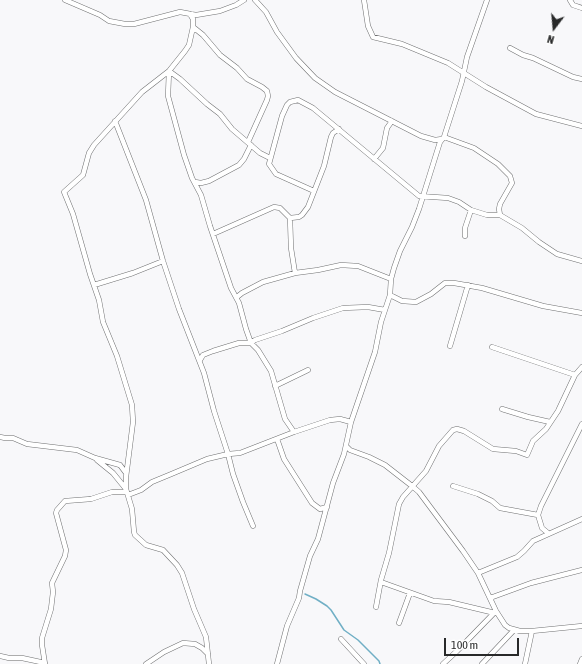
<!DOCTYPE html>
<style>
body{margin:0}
#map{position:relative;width:582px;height:664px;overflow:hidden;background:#f8f8fa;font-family:"Asap Condensed",sans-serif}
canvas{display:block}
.north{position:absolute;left:534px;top:8px;width:40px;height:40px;-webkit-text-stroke:3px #fff;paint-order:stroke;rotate:196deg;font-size:11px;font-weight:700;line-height:16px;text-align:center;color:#282929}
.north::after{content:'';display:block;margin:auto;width:14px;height:18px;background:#282929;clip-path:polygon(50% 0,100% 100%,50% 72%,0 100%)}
.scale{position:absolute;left:444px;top:638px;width:75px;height:18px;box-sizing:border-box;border:2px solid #282929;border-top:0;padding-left:5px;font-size:12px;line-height:14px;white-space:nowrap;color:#282929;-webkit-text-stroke:3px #fff;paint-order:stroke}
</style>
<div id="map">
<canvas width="582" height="664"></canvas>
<div class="north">N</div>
<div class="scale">100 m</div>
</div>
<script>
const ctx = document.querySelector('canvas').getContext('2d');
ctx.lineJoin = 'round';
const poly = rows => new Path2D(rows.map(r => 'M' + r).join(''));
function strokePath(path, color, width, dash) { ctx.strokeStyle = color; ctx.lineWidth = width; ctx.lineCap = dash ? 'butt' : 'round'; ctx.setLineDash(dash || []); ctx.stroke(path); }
strokePath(poly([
 [305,594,316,599,327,606,331,610,344,630,358,640,379,661,380,664]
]), '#70afc5', 1.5);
const street = poly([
 [65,0,100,15,109,21,125,24,134,24,180,12,196,15,220,11,236,5,244,0],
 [255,0,266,12,277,32,296,58,315,78,335,92,421,136,435,140,442,139],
 [364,0,368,26,373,37,402,44,448,63,486,87,536,114,582,126],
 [570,0,573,5,582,8],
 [190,14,193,19,193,27,189,45,185,51,169,71,142,92,94,145,89,153,83,175,64,192,73,214,90,274,99,300,103,322,117,356,132,405,133,422,126,477,126,489,132,509,134,532,135,535,146,545,163,550,177,565,182,573,194,609,206,637,209,664],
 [193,27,203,35,220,55,237,68,247,79,262,87,267,91,268,96,267,100,248,142],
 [510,48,523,55,533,58,573,77,582,79],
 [115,121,146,200,163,261,179,309,204,373,214,411,228,454,233,474,243,502,253,526],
 [444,137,474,148,498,164,510,176,512,183,500,204,499,209,500,215],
 [270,158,260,153,232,129,220,114,207,104,180,79,169,71,168,96,184,155,192,178,201,195,210,226,231,288,239,303,246,329,251,343,258,350,271,371,285,419,294,432],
 [374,159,383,148,387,128,392,121],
 [195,182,201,183,209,181,239,165,244,159,251,145],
 [314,191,276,174,269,164,282,116,287,105,290,102,298,100,313,108,419,196,448,198,459,202,471,210,487,215,500,215,522,228,539,242,557,254,582,261],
 [290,218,291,248,295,273],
 [213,234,274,207,280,208,290,218,299,217,302,215,308,207,324,166,331,137,333,133,339,129],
 [465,236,465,228,471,210],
 [94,285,133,273,163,261],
 [390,295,402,301,416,302,431,294,445,283,454,283,482,288,543,306,582,313],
 [237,297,242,293,263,282,295,273,318,270,341,265,358,266,391,279],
 [450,346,468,285],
 [492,347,575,375],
 [200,360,203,355,213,351,239,343,251,343,255,340,282,331,313,318,343,308,368,307,385,310],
 [275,386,308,370],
 [502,409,528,417,550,422],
 [0,437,5,438,13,438,27,444,77,450,95,458,120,465,126,473],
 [277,439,284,459,312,503,320,509,327,507],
 [346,446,350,450,369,457,385,465,412,486,419,492,463,551,478,573,496,611,505,625,509,628,520,631,532,631,582,626],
 [97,460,113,473,126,489],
 [453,486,478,494,492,501,500,508,538,515],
 [128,495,141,490,152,482,169,475,207,459,228,454,240,453,294,432,330,420,340,419,351,422],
 [548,533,542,528,538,515,541,506,582,424],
 [478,573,517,557,524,551,533,541,582,519],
 [381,582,434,601,449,602,495,613],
 [490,598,531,583,582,570],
 [376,607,381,580,389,553,399,504,403,497,426,471,439,446,453,430,457,429,464,431,493,449,516,451,527,455,533,441,546,429,558,411,575,375,582,367],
 [399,623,410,593],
 [341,639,364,664],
 [0,656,9,658,22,658,45,663],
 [45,664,42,645,42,638,51,609,53,592,52,583,65,556,66,550,56,513,57,510,65,501,91,499,112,492,126,492],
 [146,664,164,652,183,643,195,644,202,648,208,654],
 [277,664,287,626,299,598,300,591,310,556,318,539,333,483,344,454,351,422,375,352,381,322,390,295,391,279,394,268,400,251,412,227,419,209,440,142,444,137,462,81,467,57,487,0],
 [443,664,457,651,495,612],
 [482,664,514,630],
 [525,664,532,631],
 [580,664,582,659]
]);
strokePath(street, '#707172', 5.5);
strokePath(street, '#fff', 4.5);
</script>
